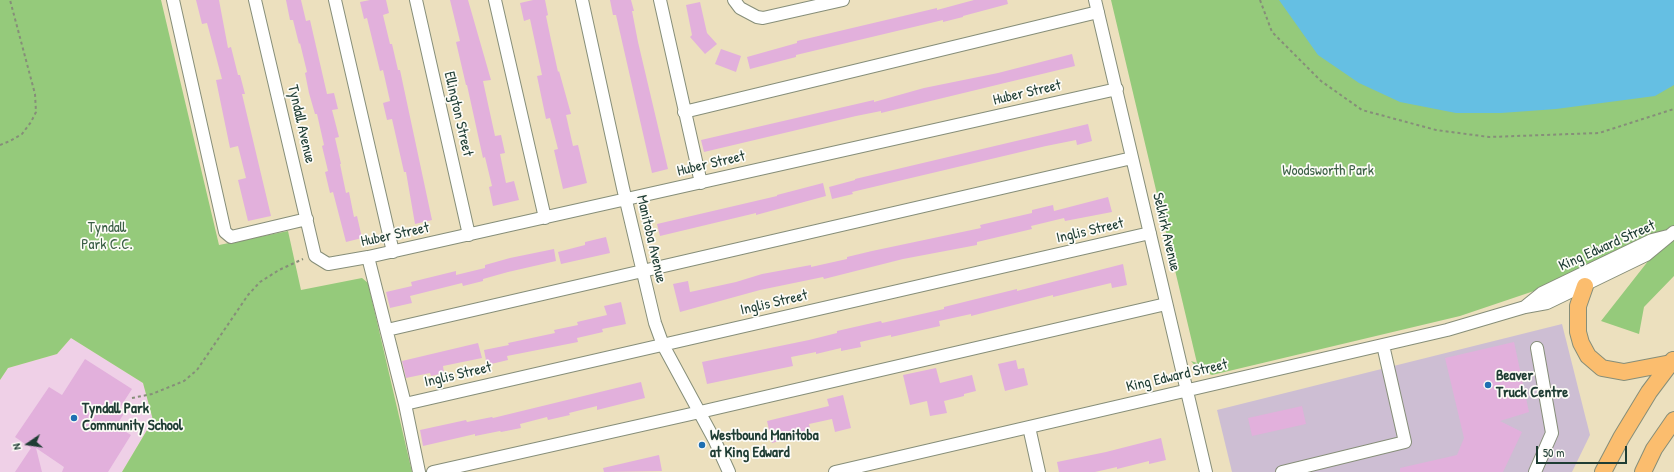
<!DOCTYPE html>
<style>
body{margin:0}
#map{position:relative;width:1674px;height:472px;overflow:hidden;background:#ece0be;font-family:"Patrick Hand",sans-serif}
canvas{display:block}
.north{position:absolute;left:8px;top:424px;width:40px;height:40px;-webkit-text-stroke:3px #fdfcf7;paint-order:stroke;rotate:257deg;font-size:11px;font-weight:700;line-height:16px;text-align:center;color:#1f3d34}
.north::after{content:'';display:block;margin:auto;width:14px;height:18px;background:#1f3d34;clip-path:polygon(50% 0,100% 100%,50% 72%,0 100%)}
.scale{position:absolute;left:1536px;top:446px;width:91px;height:18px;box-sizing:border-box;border:2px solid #1f3d34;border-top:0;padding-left:5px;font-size:12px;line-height:14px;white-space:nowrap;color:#1f3d34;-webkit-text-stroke:3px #fdfcf7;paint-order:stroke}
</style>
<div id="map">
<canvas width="1674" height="472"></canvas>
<div class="north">N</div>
<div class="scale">50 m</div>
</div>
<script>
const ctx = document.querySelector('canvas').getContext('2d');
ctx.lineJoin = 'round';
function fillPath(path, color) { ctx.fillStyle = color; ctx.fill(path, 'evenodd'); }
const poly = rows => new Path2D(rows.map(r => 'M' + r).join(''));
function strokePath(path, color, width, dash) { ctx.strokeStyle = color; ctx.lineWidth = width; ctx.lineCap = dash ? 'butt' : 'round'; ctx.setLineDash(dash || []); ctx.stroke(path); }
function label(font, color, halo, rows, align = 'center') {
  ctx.font = font + ' "Patrick Hand",sans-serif'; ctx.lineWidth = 3.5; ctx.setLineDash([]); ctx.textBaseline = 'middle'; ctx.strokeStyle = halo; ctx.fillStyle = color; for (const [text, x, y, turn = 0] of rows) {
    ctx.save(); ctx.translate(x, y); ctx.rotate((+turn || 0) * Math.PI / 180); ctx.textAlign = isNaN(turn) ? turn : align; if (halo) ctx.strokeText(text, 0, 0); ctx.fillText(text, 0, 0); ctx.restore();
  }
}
fillPath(poly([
 [71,338,143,383,153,420,122,472,0,472,0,380,8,368,57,354]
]), '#efd0e7');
fillPath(poly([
 [1562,324,1590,435,1572,472,1232,472,1217,410]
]), '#cdbed3');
fillPath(poly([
 [0,0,161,0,219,245,288,231,301,290,362,278,368,283,412,472,122,472,153,420,143,383,71,338,57,354,8,368,0,380],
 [1111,0,1674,0,1674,276,1644,307,1639,334,1601,321,1667,237,1534,291,1460,316,1212,375,1197,368,1191,361,1197,363]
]), '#95ca7b');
fillPath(poly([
 [1279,0,1674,0,1674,85,1655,96,1556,109,1501,113,1456,113,1400,102,1359,83,1318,55]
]), '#65bfe3');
fillPath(poly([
 [196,0,219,0,228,48,231,47,238,75,240,75,245,94,242,94,271,216,248,221,238,180,246,178,238,146,230,148,216,80,222,79,207,23,202,24],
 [286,0,301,0,306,21,310,20,327,94,334,93,338,109,332,110,339,137,335,138,341,164,340,164,346,193,349,192,354,217,357,216,362,238,346,242,333,192,330,193,325,172,328,171,322,146,324,145,317,114,315,114,309,93,305,73,307,72,300,43,299,44,293,20,290,20],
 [370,0,386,0,389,13,383,15,390,44,392,44,398,70,400,70,432,220,415,224,406,172,404,172,392,119,387,120,383,103,390,101,383,70,380,71,367,18,364,19,360,2],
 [450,0,468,0,491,80,483,81,495,136,501,135,505,153,500,154,506,183,514,181,519,200,493,206,489,187,492,186,485,157,483,158,467,85,466,85,456,42,460,41],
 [533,0,545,0,548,15,546,16,551,40,558,72,559,71,571,114,566,115,573,146,578,145,587,183,563,189,554,150,558,149,550,118,546,119,537,76,542,75,530,19,524,21,520,3],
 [610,0,631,0,634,11,632,11,638,42,668,169,652,173,616,15,613,15],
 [974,0,1007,0,1008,4,963,16,963,17,943,22,943,20,796,55,796,57,750,69,747,57,797,43,797,41,937,8,937,10],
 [700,2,707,33,717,44,705,54,690,37,692,35,686,5],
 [721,49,741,56,736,72,715,64],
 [1072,54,1075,66,881,113,881,111,856,116,704,152,701,140,874,100,874,102,924,88,998,73],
 [1088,124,1092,141,1077,145,1076,140,1046,146,852,192,853,194,832,199,829,187,855,180,855,179],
 [823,183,826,196,756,215,756,213,660,236,657,224,777,196,777,195],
 [1108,197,1112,212,1065,221,1064,218,1031,226,1032,229,977,242,977,245,903,259,824,279,823,277,760,290,680,312,673,284,688,281,690,292,736,282,762,274,811,265,811,267,847,259,847,257,872,251,981,228,980,225,1032,213,1032,210,1053,205,1054,211],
 [606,237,610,253,561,264,558,252,585,245,585,242],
 [554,249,556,261,508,272,483,279,483,281,463,286,462,283,410,296,412,303,390,308,386,292,412,286,411,282,456,271,456,275,485,268,485,265,510,258],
 [1123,264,1127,285,1112,288,1111,283,1053,297,1053,295,971,316,971,314,939,321,940,326,891,337,891,335,860,342,861,347,841,351,841,348,816,354,816,352,791,357,793,366,707,384,702,362,809,340,837,333,837,331,881,321,882,323,944,309,944,307,968,301,1017,289,1017,291],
 [621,302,626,324,602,329,603,332,577,338,578,342,507,356,508,360,487,365,484,350,509,345,508,343,555,333,554,330,578,325,577,322,607,315,604,306],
 [1514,342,1529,412,1500,421,1522,432,1503,472,1400,472,1400,468,1457,455,1464,438,1445,358],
 [478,343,482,358,443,366,444,373,431,376,430,373,406,378,402,361],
 [85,359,132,389,119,409,125,412,116,426,131,435,108,472,62,472,64,467,36,448,42,472,15,472,31,448,15,437,49,387,62,395],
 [1016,360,1018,369,1024,368,1028,385,1005,391,998,364],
 [936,368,940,383,972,375,976,391,964,394,964,396,944,401,947,413,930,416,927,401,910,405,903,375],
 [641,382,645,398,597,410,597,406,569,413,570,415,548,420,547,417,520,424,521,428,501,432,500,431,475,436,475,434,423,446,420,430,466,420,467,422,492,417,493,418],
 [843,395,851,428,835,432,832,419,809,424,812,437,795,441,795,437,772,443,767,421,829,406,827,399],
 [1302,406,1306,424,1252,436,1248,418],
 [1161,438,1166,460,1149,464,1149,461,1117,469,1117,467,1095,472,1059,472,1057,462,1106,452],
 [659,455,662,471,604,472,603,468]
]), '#e2b0dc');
const minor = poly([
 [173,0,225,232,231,237,307,219],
 [255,0,315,256,328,264,368,257,1117,89],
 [335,0,393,252],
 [416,0,469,235],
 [495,0,545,218],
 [582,0,623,188,655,323,663,345,715,441,729,472],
 [660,0,701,183],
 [734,0,740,8,757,17,763,18,843,0],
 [1095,0,1206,472],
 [684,112,1098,12],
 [368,257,405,404,419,472],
 [1526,306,1542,293,1652,240,1668,236],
 [387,330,1132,158],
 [405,404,1150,233],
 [1029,427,1039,472],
 [433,472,700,412,1166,304],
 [835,472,1447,330,1525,307,1547,303,1646,255,1674,232],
 [1282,472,1405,442,1383,345],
 [1535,472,1552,433,1537,348]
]);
const major = poly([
 [1585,286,1578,306,1578,332,1581,343,1588,356,1602,368,1624,372,1671,363],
 [1603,472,1621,438,1649,392,1673,360],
 [1643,472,1654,449,1674,420]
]);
strokePath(minor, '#868e79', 14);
strokePath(major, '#868e79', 18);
strokePath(poly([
 [1260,0,1272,32,1321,81,1362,110,1436,130,1489,137,1599,133,1674,109],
 [0,145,10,141,22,134,31,122,36,112,35,94,10,0],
 [132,398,152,394,184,381,197,370,248,295,260,282,279,270,303,259]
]), '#868e79', 2, [3, 3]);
strokePath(minor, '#fff', 12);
strokePath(major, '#fbbd6e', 16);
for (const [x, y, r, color] of [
 [1488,385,4,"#1f6fb2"],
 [74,418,4,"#1f6fb2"],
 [702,445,4,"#1f6fb2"]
]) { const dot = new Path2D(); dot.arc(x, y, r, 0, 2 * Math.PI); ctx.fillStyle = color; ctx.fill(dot); strokePath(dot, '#fdfcf7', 1.5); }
label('15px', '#1f3d34', '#fdfcf7', [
 ["Huber Street",1027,93,-13],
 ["Ellington Street",458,114,77],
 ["Tyndall Avenue",301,124,77],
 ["Huber Street",711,164,-13],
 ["Inglis Street",1090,231,-13],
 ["Selkirk Avenue",1166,232,77],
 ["Huber Street",395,235,-12],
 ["Manitoba Avenue",651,239,77],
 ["King Edward Street",1607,246,-24],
 ["Inglis Street",774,303,-13],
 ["Inglis Street",458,375,-13],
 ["King Edward Street",1177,376,-13]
]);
label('15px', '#3c6046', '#fdfcf7', [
 ["Woodsworth Park",1328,171],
 ["Tyndall",107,228],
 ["Park C.C.",107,245]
]);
label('bold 15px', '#1f3d34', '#fdfcf7', [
 ["Beaver",1496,376],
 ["Truck Centre",1496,393],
 ["Tyndall Park",82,409],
 ["Community School",82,426],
 ["Westbound Manitoba",710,436],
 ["at King Edward",710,453]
], 'left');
</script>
